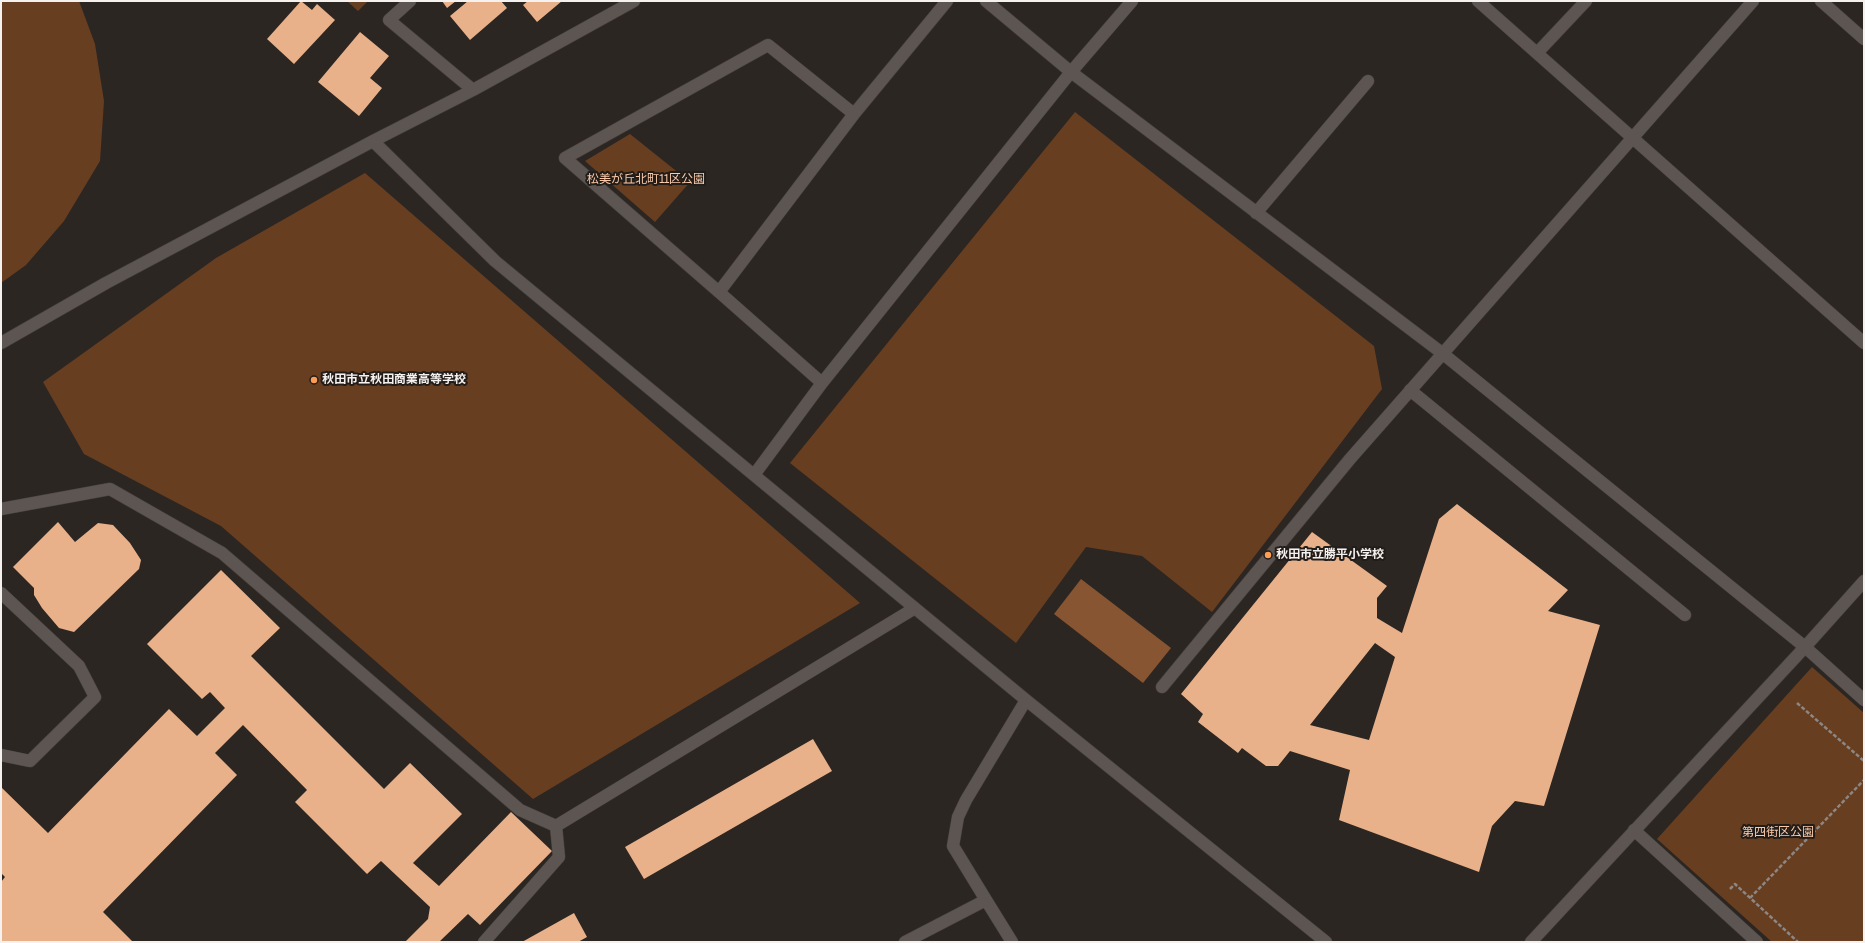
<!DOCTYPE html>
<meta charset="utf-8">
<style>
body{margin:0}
#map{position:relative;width:1865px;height:943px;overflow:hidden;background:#2c2623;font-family:"Archivo Narrow",sans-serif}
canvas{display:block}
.frame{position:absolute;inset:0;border:2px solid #f5f1ee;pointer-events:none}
</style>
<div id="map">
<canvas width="1865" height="943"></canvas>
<div class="frame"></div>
</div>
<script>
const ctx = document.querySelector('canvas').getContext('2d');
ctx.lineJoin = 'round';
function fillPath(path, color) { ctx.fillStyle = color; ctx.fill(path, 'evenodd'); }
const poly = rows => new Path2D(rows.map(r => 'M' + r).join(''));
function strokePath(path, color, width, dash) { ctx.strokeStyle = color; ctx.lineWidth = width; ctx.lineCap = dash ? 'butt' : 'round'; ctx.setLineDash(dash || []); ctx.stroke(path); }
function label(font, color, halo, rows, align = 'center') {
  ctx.font = font + ' "Archivo Narrow","Noto Sans JP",sans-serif'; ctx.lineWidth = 4; ctx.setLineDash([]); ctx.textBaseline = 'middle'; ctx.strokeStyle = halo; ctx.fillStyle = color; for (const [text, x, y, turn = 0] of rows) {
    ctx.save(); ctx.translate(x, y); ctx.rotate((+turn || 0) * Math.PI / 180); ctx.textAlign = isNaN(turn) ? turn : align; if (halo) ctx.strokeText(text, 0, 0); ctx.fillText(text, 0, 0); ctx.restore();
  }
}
fillPath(poly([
 [1,1,79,1,95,44,104,101,100,161,64,221,26,265,1,283],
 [347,1,368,1,358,11],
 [1075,112,1374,346,1382,389,1212,612,1142,556,1086,547,1016,643,790,463],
 [630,134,690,182,655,222,585,161],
 [365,173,860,603,533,799,221,526,84,454,43,382,216,258],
 [1812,667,1864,713,1864,942,1772,942,1657,839]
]), '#683e20');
fillPath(poly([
 [1081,579,1171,648,1143,683,1054,614]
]), '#875531');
fillPath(poly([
 [301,1,312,10,317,4,335,20,294,64,267,39],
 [442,1,456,1,447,8],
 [468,1,501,1,507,8,470,40,450,16],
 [528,1,562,1,537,22,523,5],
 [360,32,389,56,370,78,382,88,359,116,318,82],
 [1457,504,1568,590,1548,611,1600,625,1544,806,1515,801,1492,826,1479,872,1339,820,1350,770,1290,751,1278,766,1266,766,1242,748,1238,753,1198,722,1203,714,1181,694,1312,532,1387,586,1377,598,1377,618,1402,633,1439,519],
 [1375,643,1395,657,1369,740,1310,725],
 [58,522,75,542,98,523,113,525,130,543,141,560,139,569,74,632,59,628,42,608,34,595,34,588,13,567],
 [221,570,280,628,251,656,384,789,410,763,462,814,413,863,439,886,511,812,552,851,480,925,468,914,439,942,405,942,428,919,430,907,381,861,367,874,295,802,307,790,243,725,215,753,237,775,103,912,133,942,1,942,1,882,5,877,1,873,1,787,48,833,169,709,197,736,225,708,210,692,202,699,147,644],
 [813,739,832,771,644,879,625,847],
 [574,913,587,937,578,942,522,942]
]), '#e9b18a');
const minor = poly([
 [410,1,389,20,473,90],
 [986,1,1071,72,1442,353,1805,647,1864,700],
 [1478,1,1864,343],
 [1821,1,1864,39],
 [1537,53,1586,1],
 [854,114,768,45,565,158,719,292,854,114,947,1],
 [373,141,495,261,1026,700,1326,942],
 [1256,213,1368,81],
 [719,292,822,383],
 [1,343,106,283,373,141,473,90,634,1],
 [1410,390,1685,615],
 [754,475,822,383,1071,72,1132,1],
 [1,509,110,489,222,553,520,810,556,826,915,608],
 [1,593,79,666,95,697,30,761,1,755],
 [1162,687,1350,459,1753,1],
 [1634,830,1757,942],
 [986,900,1012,942],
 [484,942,559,857,556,826],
 [905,942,986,900,953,846,958,817,966,800,1026,700],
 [1531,942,1805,647,1864,581]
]);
strokePath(minor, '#46413e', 13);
strokePath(poly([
 [1797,703,1864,761],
 [1730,889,1735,884,1798,942],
 [1750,898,1864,780]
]), '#8c8784', 2.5, [4, 2]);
strokePath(minor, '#5c5551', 12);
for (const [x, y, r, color] of [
 [314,380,4,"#fd9c55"],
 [1268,555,4,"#fd9c55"]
]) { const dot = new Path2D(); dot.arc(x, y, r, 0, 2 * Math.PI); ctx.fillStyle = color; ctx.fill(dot); strokePath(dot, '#221d19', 1.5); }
label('12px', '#facaab', '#221d19', [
 ["松美が丘北町11区公園",646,180],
 ["第四街区公園",1778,833]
]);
label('bold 12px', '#f5f1ee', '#221d19', [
 ["秋田市立秋田商業高等学校",322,380],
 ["秋田市立勝平小学校",1276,555]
], 'left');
</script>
